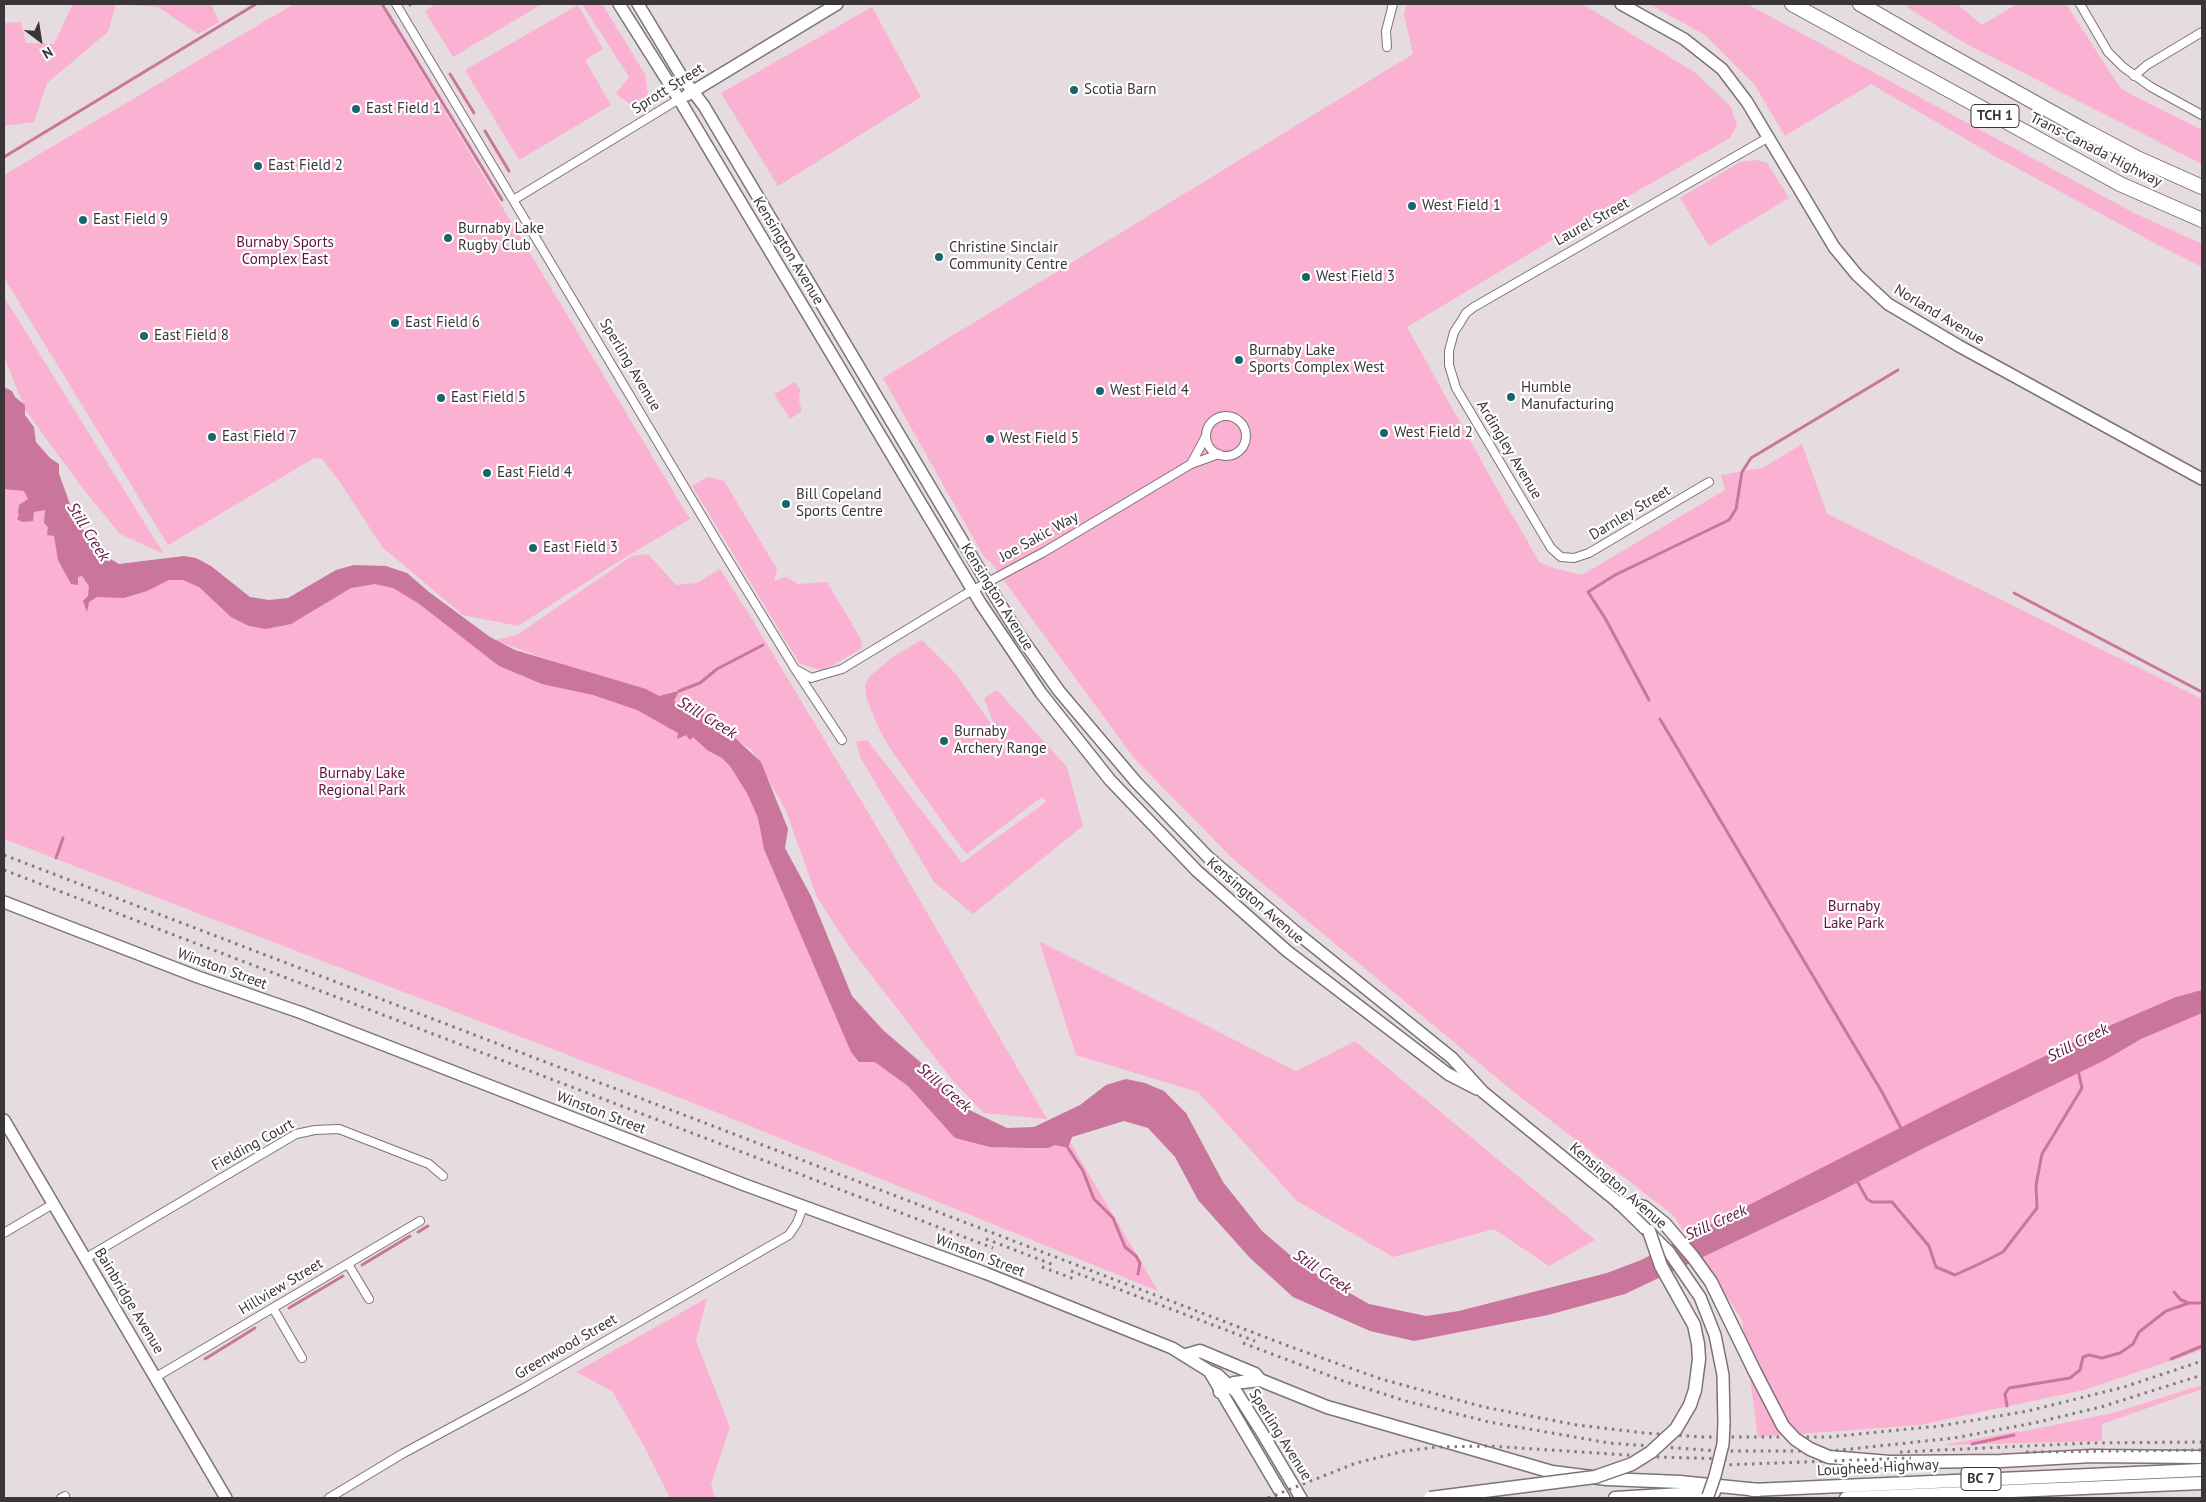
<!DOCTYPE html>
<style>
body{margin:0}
#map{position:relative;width:2206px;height:1502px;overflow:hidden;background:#e6dbdf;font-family:"PT Sans",sans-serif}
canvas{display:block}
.frame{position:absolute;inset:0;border:5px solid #3a3638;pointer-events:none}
.north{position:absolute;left:15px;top:15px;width:50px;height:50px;-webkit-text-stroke:4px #fff;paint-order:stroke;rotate:149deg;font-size:14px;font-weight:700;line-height:20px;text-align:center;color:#3a3638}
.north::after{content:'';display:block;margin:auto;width:18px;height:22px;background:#3a3638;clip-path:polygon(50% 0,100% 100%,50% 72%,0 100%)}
</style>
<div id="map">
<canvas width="2206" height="1502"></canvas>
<div class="frame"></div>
<div class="north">N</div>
</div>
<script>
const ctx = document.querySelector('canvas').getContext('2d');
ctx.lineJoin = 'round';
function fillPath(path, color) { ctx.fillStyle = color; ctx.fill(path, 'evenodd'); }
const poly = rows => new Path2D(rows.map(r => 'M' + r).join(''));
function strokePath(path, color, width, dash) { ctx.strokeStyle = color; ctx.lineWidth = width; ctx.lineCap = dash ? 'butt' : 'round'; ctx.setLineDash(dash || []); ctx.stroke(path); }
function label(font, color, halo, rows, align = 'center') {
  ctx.font = font + ' "PT Sans",sans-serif'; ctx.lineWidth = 4.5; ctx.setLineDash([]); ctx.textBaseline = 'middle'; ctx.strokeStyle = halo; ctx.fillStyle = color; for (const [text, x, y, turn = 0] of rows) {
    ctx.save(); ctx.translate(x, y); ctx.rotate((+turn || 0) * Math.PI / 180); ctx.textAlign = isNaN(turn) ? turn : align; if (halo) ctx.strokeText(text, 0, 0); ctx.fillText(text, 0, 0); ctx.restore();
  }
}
fillPath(poly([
 [73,4,211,4,219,22,198,34,158,7,116,4,108,32,47,83,34,122,4,126,4,23,21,22,26,43,54,44],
 [294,4,380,4,690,519,619,561,518,626,463,615,382,547,340,482,322,459,314,458,168,545,4,278,4,175],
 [436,4,542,4,453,57,425,11],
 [582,4,602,4,645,74,649,102,638,110,616,94,629,77],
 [1407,4,1582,4,1696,73,1731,107,1737,126,1730,138,1547,243,1407,327,1511,514,1512,514,1539,562,1553,568,1582,575,1725,490,1721,475,1763,468,1802,444,1827,514,2202,699,2202,1350,2084,1390,1920,1425,1758,1437,1742,1320,1674,1216,1514,1092,1233,859,1134,758,991,563,984,557,883,378,1413,54,1404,14],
 [1649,4,1747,4,2134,213,2202,244,2202,267,2162,247,1993,155,1871,84,1785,136,1754,84,1705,35],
 [1910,4,1957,4,1982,25,2017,4,2066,4,2121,89,2202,130,2202,164,1963,42,1907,7],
 [578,5,603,49,585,60,611,105,519,160,465,70],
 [872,7,921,97,778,186,721,93],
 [1757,160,1767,163,1789,198,1709,246,1680,198,1740,162],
 [4,297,164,554,120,534,84,490,26,411,4,357],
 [795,382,800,390,799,401,802,411,790,419,774,394],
 [4,468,23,477,99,588,180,575,201,585,245,615,349,586,380,580,427,606,508,665,613,697,720,746,758,803,852,1037,972,1138,1070,1142,1158,1291,696,1104,4,839],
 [708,477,724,481,777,569,774,581,786,577,798,584,827,582,861,639,862,648,828,668,821,670,800,664,692,486],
 [648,554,676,585,697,583,720,569,752,619,890,849,1047,1119,984,1113,953,1081,848,945,817,897,786,811,751,749,685,709,494,640,517,635,632,556],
 [922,640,956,674,1011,752,995,728,984,698,997,690,1067,767,1083,826,973,914,934,882,860,757,856,742,867,740,962,863,1046,802,1042,797,966,854,893,753,879,729,867,700,865,685,871,675,894,656],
 [1039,941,1296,1071,1355,1041,1595,1240,1549,1266,1494,1229,1393,1257,1297,1201,1198,1092,1076,1055],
 [707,1298,696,1341,730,1427,711,1484,715,1498,670,1498,645,1448,612,1391,576,1372],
 [2202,1385,2202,1389,2102,1424,2102,1441,1944,1445,2019,1431,2020,1432,2113,1413]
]), '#fbb1d1');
fillPath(poly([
 [4,387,12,391,15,397,25,405,25,415,34,427,36,442,50,458,59,464,59,474,74,515,97,551,119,564,184,556,196,558,211,566,250,597,269,600,288,598,336,570,354,565,386,566,407,573,429,592,490,637,515,650,646,689,659,696,679,691,674,701,691,710,703,714,723,727,761,762,788,829,785,848,811,896,852,996,883,1030,933,1073,963,1107,1007,1128,1034,1127,1080,1105,1106,1085,1126,1079,1145,1083,1164,1091,1186,1113,1223,1182,1262,1231,1304,1267,1369,1304,1426,1316,1459,1311,1607,1273,1641,1260,1941,1107,2088,1035,2176,997,2202,990,2202,1013,2141,1039,2105,1060,1928,1146,1827,1198,1625,1294,1548,1315,1414,1341,1370,1331,1293,1297,1250,1258,1198,1200,1175,1157,1148,1128,1124,1121,1072,1137,1068,1148,1055,1145,1048,1148,1028,1148,990,1147,955,1138,908,1086,875,1062,859,1062,851,1052,764,849,758,818,747,793,730,766,722,758,707,750,693,737,690,740,686,735,677,739,678,733,637,710,593,695,542,684,499,666,418,603,393,588,375,584,351,588,291,624,266,629,249,626,231,617,199,587,183,580,169,580,147,591,124,598,97,597,89,602,87,612,83,601,88,596,89,586,82,576,78,577,78,585,71,584,58,560,54,536,47,535,48,527,44,523,45,510,34,512,33,521,22,522,17,519,19,515,18,513,19,505,28,499,24,491,4,489]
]), '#ca769c');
strokePath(poly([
 [382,4,502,200],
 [409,4,410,5],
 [450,74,474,113],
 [485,131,509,171],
 [4,157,256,4],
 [2014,593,2202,692],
 [679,691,700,683,717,669,763,645],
 [1649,700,1605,618,1588,592,1615,575,1729,520,1736,509,1742,472,1751,458,1898,370],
 [1660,719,1882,1092,1902,1130],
 [56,858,63,838],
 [1068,1148,1083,1171,1094,1199,1113,1218,1125,1247,1136,1256,1140,1263,1138,1274],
 [1857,1181,1867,1199,1872,1202,1892,1202,1929,1246,1936,1267,1955,1275,1979,1264,2003,1252,2037,1208,2036,1185,2042,1154,2082,1088,2078,1070],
 [418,1232,428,1226],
 [362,1265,410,1236],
 [2174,1292,2181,1300,2189,1303],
 [289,1308,343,1276],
 [205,1359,255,1328],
 [2171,1359,2202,1346],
 [2007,1406,2005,1394,2009,1388,2070,1378,2080,1370,2083,1357,2089,1355,2102,1358,2120,1353,2133,1344,2139,1332,2166,1311,2189,1303,2202,1303],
 [1972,1444,2014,1435]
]), '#ca769c', 3);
const street = poly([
 [396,4,721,548,795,669,842,740],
 [2080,4,2108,52,2123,67,2151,87,2202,115],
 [1387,47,1386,31,1393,4],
 [2134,76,2147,65,2202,32],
 [515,199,679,99],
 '1206 436a20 20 0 1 1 40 0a20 20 0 1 1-40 0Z',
 [1191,464,1206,436],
 [1709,482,1589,553,1574,558,1561,557,1551,548,1456,388,1449,365,1449,351,1454,332,1460,323,1466,313,1474,307,1769,137],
 [797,670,811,678,842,669,964,595,1044,552,1191,464,1219,454],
 [4,1233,53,1204],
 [86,1258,296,1134,315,1130,339,1129,429,1164,443,1176],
 [348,1264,369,1299],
 [273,1308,302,1358],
 [156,1377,420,1221],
 [61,1498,65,1496],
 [329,1498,402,1454,524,1388,789,1235,797,1223,803,1207]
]);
const secondary = poly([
 [619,4,679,99,981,604,1041,693,1110,780,1197,871,1287,951,1448,1074,1477,1089],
 [638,4,682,77,704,106,998,601,1020,636,1059,691,1136,782,1208,857,1297,933,1452,1058,1483,1092,1619,1203,1669,1252,1700,1297,1715,1335,1723,1375,1724,1423],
 [1621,4,1684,39,1722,69,1747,102,1834,247,1857,275,1888,304,1959,346,2202,479],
 [687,95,837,4],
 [4,902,198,977,302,1013,745,1185,985,1273,1172,1348,1209,1371,1218,1375,1237,1393,1261,1431,1301,1498],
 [4,1120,226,1498],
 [1209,1371,1284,1498]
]);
const primary = poly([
 [1619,1203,1644,1207,1665,1224,1693,1257,1711,1282,1755,1372],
 [1186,1355,1200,1351,1255,1374,1260,1380,1327,1407,1552,1472,1607,1479,1680,1482,1759,1490],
 [1220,1392,1234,1383,1260,1380],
 [1829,1457,1890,1462,2001,1461,2092,1456,2202,1457],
 [1752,1490,2202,1470],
 [1615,1498,1714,1492],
 [1846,1498,2202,1483]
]);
const highway = poly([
 [1792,4,2120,184,2202,220],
 [1860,4,1926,42,2084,130,2137,158,2202,187]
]);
strokePath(street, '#7c7377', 10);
strokePath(secondary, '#7c7377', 14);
strokePath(primary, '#7c7377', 15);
strokePath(highway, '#7c7377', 16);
strokePath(street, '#fff', 8);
strokePath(secondary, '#fff', 11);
strokePath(primary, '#fff', 12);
strokePath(highway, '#fff', 14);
strokePath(poly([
 [4,855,1291,1347,1381,1379,1484,1407,1577,1425,1645,1433,1702,1437,1828,1437,1940,1426,2028,1411,2124,1387,2202,1361],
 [4,870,993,1248],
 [986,1239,1054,1265],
 [1042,1267,1077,1280],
 [1071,1271,1255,1341],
 [1243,1343,1346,1382,1406,1401,1489,1422,1609,1443,1718,1451,1831,1451,1954,1438,2034,1423,2101,1407,2202,1375],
 [1900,1452,2090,1443,2202,1442],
 [2026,1452,2202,1450],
 [1722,1465,1911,1458],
 [1268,1498,1356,1463,1404,1451,1437,1447,1489,1446,1657,1457,1730,1459]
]), '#827b7e', 3, [2.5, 5]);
const secondaryBridge = poly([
 [1708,1496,1715,1476,1723,1444,1724,1423]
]);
const primaryBridge = poly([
 [1755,1372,1783,1426,1795,1439,1810,1449,1829,1457],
 [1430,1498,1595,1477,1632,1464,1651,1452,1676,1429,1690,1405,1695,1390,1699,1359,1698,1344,1694,1325,1661,1266,1649,1231]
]);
strokePath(secondaryBridge, '#7c7377', 14, []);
strokePath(primaryBridge, '#7c7377', 15, []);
strokePath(secondaryBridge, '#fff', 11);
strokePath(primaryBridge, '#fff', 12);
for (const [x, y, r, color] of [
 [1074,90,5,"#17666b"],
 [356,109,5,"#17666b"],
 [258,166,5,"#17666b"],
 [1412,206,5,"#17666b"],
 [83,220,5,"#17666b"],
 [448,238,5,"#17666b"],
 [939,257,5,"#17666b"],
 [1306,277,5,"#17666b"],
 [395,323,5,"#17666b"],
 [144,336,5,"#17666b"],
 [1239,360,5,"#17666b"],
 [1100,391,5,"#17666b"],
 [1511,397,5,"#17666b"],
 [441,398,5,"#17666b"],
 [1384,433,5,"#17666b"],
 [212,437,5,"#17666b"],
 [990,439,5,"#17666b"],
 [487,473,5,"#17666b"],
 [786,504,5,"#17666b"],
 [533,548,5,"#17666b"],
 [944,741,5,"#17666b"]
]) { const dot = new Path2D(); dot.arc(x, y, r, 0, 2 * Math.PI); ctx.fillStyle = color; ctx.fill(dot); strokePath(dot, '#fff', 2); }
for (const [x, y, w] of [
 [1995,116,48],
 [1981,1479,40]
]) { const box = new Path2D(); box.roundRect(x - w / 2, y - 11.5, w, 23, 4); ctx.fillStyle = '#fff'; ctx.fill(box); strokePath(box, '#3a3638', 1); }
label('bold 14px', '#3a3638', null, [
 ["TCH 1",1995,116],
 ["BC 7",1981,1479]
]);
label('15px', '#3a3638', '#fff', [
 ["Sprott Street",668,89,-32],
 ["Trans-Canada Highway",2096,150,27],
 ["Laurel Street",1592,222,-29],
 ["Kensington Avenue",788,251,59],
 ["Norland Avenue",1939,315,31],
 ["Sperling Avenue",630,365,59],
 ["Ardingley Avenue",1509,450,59],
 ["Darnley Street",1630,513,-31],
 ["Joe Sakic Way",1039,537,-29],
 ["Kensington Avenue",997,597,58],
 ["Kensington Avenue",1255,901,41],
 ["Winston Street",222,969,20],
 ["Winston Street",601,1113,21],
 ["Fielding Court",253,1145,-29],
 ["Kensington Avenue",1618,1186,41],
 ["Winston Street",980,1256,21],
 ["Hillview Street",281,1287,-31],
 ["Bainbridge Avenue",129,1301,59],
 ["Greenwood Street",566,1347,-30],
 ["Sperling Avenue",1280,1435,58],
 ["Lougheed Highway",1878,1468,-3]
]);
label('15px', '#3a3638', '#fff', [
 ["Scotia Barn",1084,90],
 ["East Field 1",366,109],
 ["East Field 2",268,166],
 ["West Field 1",1422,206],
 ["East Field 9",93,220],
 ["Burnaby Lake",458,229],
 ["Rugby Club",458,246],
 ["Christine Sinclair",949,248],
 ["Community Centre",949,265],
 ["West Field 3",1316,277],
 ["East Field 6",405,323],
 ["East Field 8",154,336],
 ["Burnaby Lake",1249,351],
 ["Sports Complex West",1249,368],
 ["Humble",1521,388],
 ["Manufacturing",1521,405],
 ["West Field 4",1110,391],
 ["East Field 5",451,398],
 ["West Field 2",1394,433],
 ["East Field 7",222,437],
 ["West Field 5",1000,439],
 ["East Field 4",497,473],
 ["Bill Copeland",796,495],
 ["Sports Centre",796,512],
 ["East Field 3",543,548],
 ["Burnaby",954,732],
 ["Archery Range",954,749]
], 'left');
label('15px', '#5e133c', '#fff', [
 ["Burnaby Sports",285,243],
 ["Complex East",285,260],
 ["Burnaby Lake",362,774],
 ["Regional Park",362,791],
 ["Burnaby",1854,907],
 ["Lake Park",1854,924]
]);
label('italic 16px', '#60153e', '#fff', [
 ["Still Creek",88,532,58],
 ["Still Creek",707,718,31],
 ["Still Creek",2078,1043,-27],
 ["Still Creek",944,1088,41],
 ["Still Creek",1716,1223,-24],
 ["Still Creek",1322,1272,34]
]);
</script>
